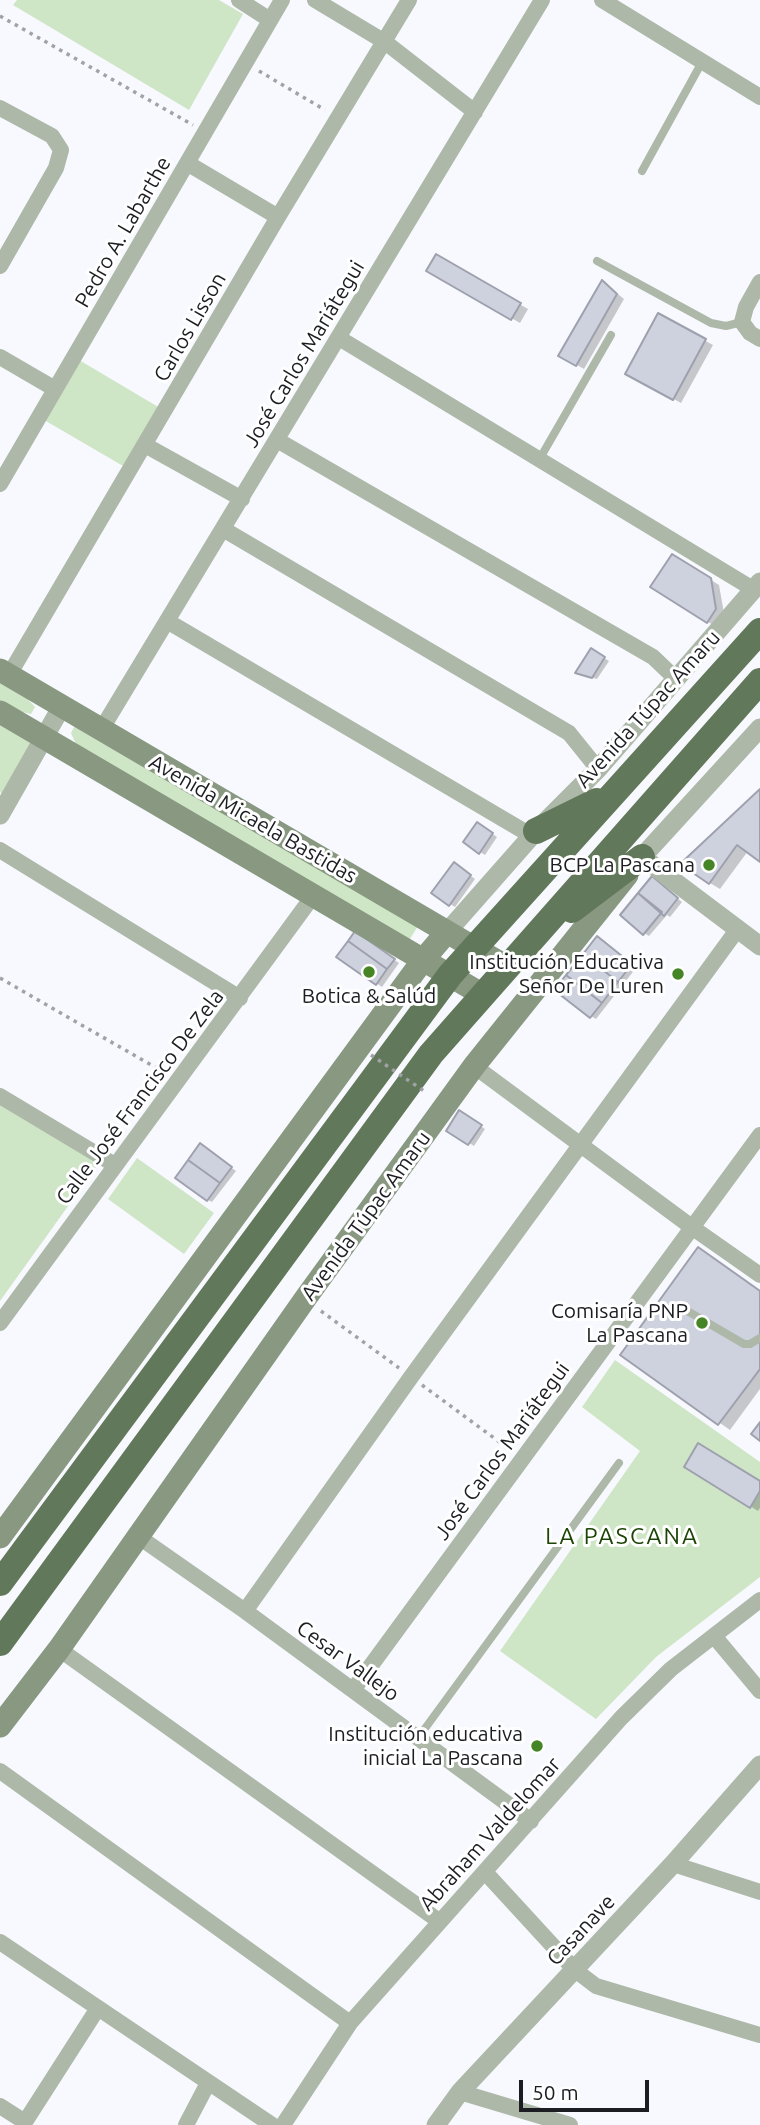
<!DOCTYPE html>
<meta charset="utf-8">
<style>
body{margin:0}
#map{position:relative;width:760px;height:2125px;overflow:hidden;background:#f7f9fe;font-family:Ubuntu,sans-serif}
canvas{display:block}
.scale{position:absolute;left:519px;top:2080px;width:130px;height:32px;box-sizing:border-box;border:4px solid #1c1d22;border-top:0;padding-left:9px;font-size:21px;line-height:24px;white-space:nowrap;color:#1c1d22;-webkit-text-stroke:5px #fff;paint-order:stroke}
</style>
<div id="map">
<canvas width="760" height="2125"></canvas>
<div class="scale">50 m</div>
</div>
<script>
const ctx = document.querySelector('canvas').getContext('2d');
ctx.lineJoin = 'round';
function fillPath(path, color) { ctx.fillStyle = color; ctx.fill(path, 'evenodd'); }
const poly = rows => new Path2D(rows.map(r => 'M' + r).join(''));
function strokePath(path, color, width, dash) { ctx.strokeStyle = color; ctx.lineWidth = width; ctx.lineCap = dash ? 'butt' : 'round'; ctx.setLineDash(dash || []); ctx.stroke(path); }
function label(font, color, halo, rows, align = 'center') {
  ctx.font = font + ' Ubuntu,sans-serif'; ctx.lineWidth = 6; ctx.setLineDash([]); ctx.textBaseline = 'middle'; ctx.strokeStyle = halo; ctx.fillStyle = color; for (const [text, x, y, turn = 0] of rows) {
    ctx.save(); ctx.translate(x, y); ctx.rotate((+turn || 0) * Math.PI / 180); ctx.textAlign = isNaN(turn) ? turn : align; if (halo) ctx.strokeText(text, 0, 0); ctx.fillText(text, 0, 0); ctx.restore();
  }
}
fillPath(poly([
 [17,0,219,0,243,14,189,110,13,5],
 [74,357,165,411,130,470,39,417],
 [0,681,24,695,35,707,31,714,14,710,0,702],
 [0,715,38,736,4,795,0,792],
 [74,727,88,730,418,926,408,942,76,744,71,733],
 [0,1102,99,1163,0,1301],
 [137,1158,214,1213,184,1254,108,1199],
 [615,1360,760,1462,760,1577,656,1657,596,1719,500,1651,640,1451,582,1407]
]), '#cee5c6');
fillPath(poly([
 [437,257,528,309,520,323,429,271],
 [603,282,624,299,584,369,561,356],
 [658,315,713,345,681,403,627,373],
 [673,556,719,585,724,613,715,626,708,622],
 [591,650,609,661,597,679,582,675],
 [760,791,760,859,748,851,720,889,710,883],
 [478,824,497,837,485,855,480,852],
 [459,867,475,879,455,907,450,904],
 [657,882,682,902,670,917,667,915,649,936,644,933],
 [360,936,399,963,382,987,339,957],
 [602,941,636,968,596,1019,591,1016],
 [460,1113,485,1129,474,1146,449,1130],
 [205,1149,236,1171,212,1202,208,1200],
 [760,1291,760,1389,730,1430,623,1355],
 [686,1466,760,1483,760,1508,758,1511]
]), '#0003');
const building = poly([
 [436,254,521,303,511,320,426,271,436,254],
 [602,280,617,294,576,366,558,356,602,280],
 [658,313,706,339,673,400,625,374,658,313],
 [672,554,711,578,716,609,707,623,650,587,672,554],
 [591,648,605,657,592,678,575,673,591,648],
 [760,789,760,862,737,845,709,884,680,864,760,789],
 [477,822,493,833,479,854,463,842,477,822],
 [454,862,471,875,449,906,431,893,454,862],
 [652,876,678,898,664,916,638,893,652,876],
 [638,893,662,912,643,935,620,915,638,893],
 [355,931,395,959,387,969,348,941,355,931],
 [597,936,632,964,618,982,583,954,597,936],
 [348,941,387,969,376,985,336,957,348,941],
 [583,954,618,982,602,1003,566,975,583,954],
 [566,975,602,1003,590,1018,554,990,566,975],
 [459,1110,482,1125,468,1145,446,1131,459,1110],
 [200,1143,232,1167,220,1183,188,1160,200,1143],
 [188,1160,220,1183,207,1201,175,1178,188,1160],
 [698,1247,760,1291,760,1369,718,1425,620,1355,698,1247],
 [760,1422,760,1441,751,1434,760,1422],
 [698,1443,760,1481,760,1491,750,1508,684,1467,698,1443]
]);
fillPath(building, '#ced1de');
strokePath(building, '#9ea1ad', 2);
strokePath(poly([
 [0,16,193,125],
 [259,71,325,110],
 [0,978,165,1073],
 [321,1311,399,1368],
 [422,1385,509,1449]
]), '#a0a2a7', 3.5, [3.5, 5]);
strokePath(poly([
 [642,171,702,62],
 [597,261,711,323,726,326,742,322],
 [539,460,611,335],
 [684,1309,744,1344,750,1344,760,1338],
 [418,1738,619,1463]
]), '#adb8a8', 8);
strokePath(poly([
 [239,0,270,20],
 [315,0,385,42,475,112],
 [602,0,760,97],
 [0,108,52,136,61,150,56,168,0,266],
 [187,163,278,217],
 [760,282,746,307,742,322,750,333,760,339],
 [339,338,753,589],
 [0,357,55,389],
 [277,440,653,657,676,679],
 [145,445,242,499],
 [0,484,282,0],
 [223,529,569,733,598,769],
 [167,621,532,836],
 [9,675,278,217,409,0],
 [101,730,542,0],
 [0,850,240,998],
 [474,1066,693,1228,760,1275],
 [0,1096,115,1165],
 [0,1323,313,896],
 [139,1537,245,1611,531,1821],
 [245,1611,411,1377,737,930],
 [714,1636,760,1691],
 [59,1649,439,1921],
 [353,1690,760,1135],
 [0,1771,350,2023],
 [673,1864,760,1892],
 [485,1872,575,1970,596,1986,760,2035],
 [0,1942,272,2125],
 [460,2092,570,2125],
 [0,2106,25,2122],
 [23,2125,98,2008],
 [186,2125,208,2083],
 [283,2125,350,2023,621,1718,671,1669,760,1600]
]), '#adb8a8', 16);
strokePath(poly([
 [760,728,642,857,760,946],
 [0,815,62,706],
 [447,932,536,831,598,769,760,582],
 [436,2125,460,2092,673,1864,760,1765]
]), '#adb8a8', 19);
strokePath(poly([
 [0,670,507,967],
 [0,712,483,995],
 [0,1537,423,960,447,932],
 [0,1726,59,1649,305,1299,474,1066,627,875]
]), '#889881', 23);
strokePath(poly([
 [536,831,597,801],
 [572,910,642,857],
 [0,1583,450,975,760,631],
 [0,1643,431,1054,760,681]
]), '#62785a', 26);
strokePath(poly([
 [371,1055,424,1091]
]), '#a0a2a7', 3.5, [3.5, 5]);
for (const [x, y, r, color] of [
 [709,865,7,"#458525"],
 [369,972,7,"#458525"],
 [678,974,7,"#458525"],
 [702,1323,7,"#458525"],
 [537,1746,7,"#458525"]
]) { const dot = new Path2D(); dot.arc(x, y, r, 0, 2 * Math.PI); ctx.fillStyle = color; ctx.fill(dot); strokePath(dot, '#fff', 2.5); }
label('21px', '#1c1d22', '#fff', [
 ["Pedro A. Labarthe",123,232,-60],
 ["Carlos Lisson",190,327,-60],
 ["José Carlos Mariátegui",304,354,-59],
 ["Avenida Túpac Amaru",648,709,-48],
 ["Avenida Micaela Bastidas",253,819,30],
 ["Calle José Francisco De Zela",140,1097,-53],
 ["Avenida Túpac Amaru",366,1216,-54],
 ["José Carlos Mariátegui",502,1451,-54],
 ["Cesar Vallejo",348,1661,36],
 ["Abraham Valdelomar",490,1834,-48],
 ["Casanave",581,1930,-47]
]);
label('21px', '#1c1d22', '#fff', [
 ["BCP La Pascana",695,865],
 ["Institución Educativa",664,962],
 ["Señor De Luren",664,986],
 ["Botica & Salúd",369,996,"center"],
 ["Comisaría PNP",688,1311],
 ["La Pascana",688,1335],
 ["Institución educativa",523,1734],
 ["inicial La Pascana",523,1758]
], 'right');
ctx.letterSpacing = '2px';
label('23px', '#1c4405', '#fff', [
 ["LA PASCANA",622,1536]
]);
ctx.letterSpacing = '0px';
</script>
